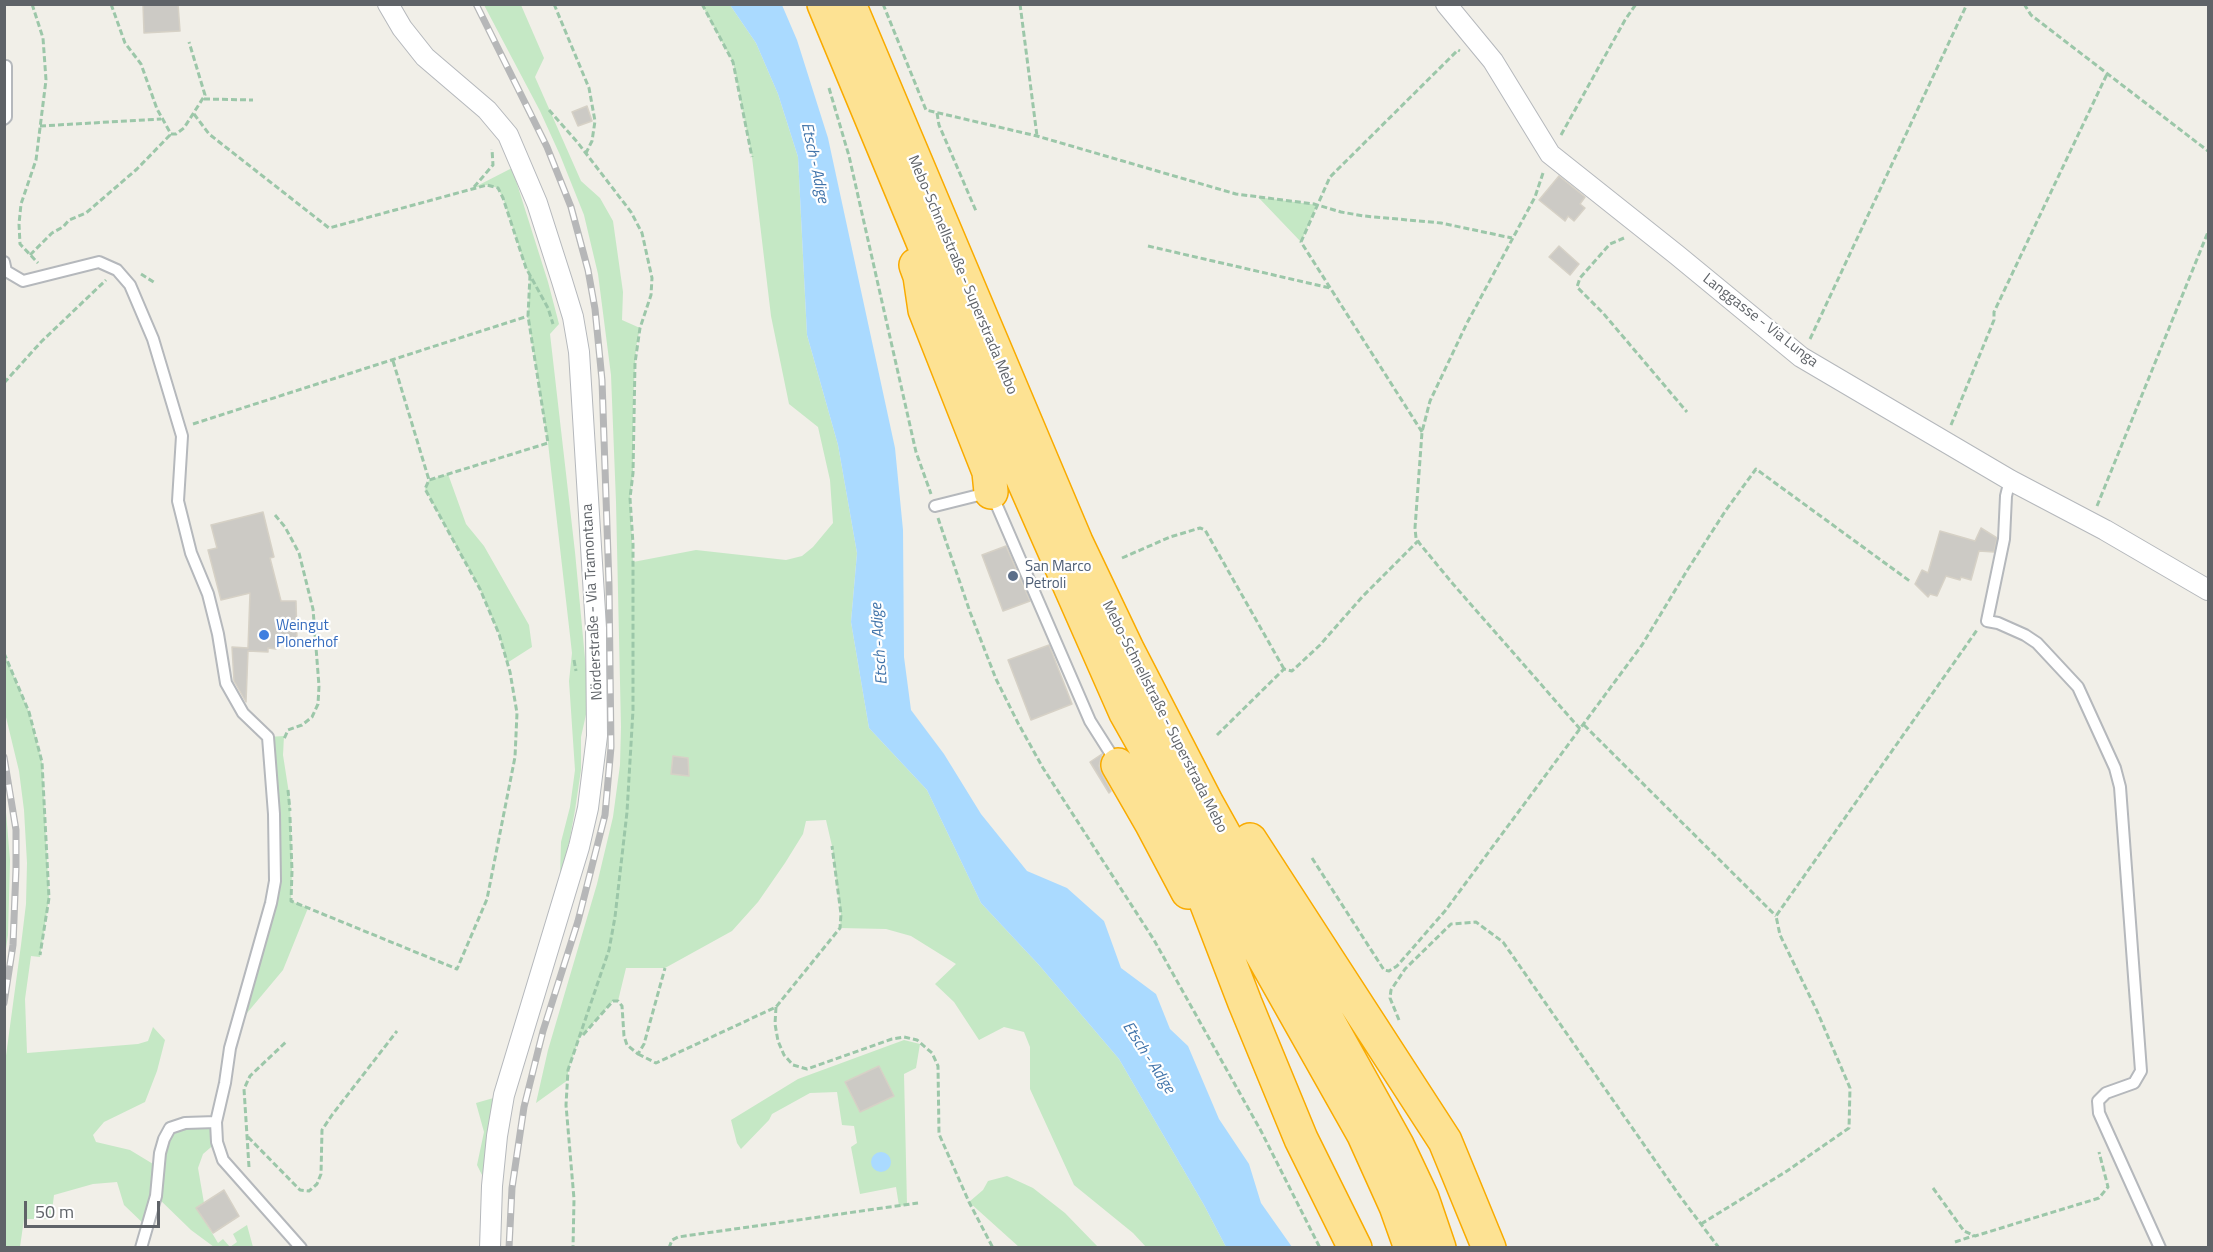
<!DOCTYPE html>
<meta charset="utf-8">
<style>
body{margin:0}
#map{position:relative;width:2213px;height:1252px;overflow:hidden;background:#f1efe8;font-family:"Titillium Web",sans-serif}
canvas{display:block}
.frame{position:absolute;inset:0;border:6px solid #5f6368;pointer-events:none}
.scale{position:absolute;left:24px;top:1201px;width:136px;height:27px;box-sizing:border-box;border:3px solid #5f6368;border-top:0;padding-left:8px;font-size:18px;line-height:21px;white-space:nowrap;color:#5f6368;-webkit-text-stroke:4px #fff;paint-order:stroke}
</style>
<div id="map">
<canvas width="2213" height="1252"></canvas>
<div class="frame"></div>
<div class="scale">50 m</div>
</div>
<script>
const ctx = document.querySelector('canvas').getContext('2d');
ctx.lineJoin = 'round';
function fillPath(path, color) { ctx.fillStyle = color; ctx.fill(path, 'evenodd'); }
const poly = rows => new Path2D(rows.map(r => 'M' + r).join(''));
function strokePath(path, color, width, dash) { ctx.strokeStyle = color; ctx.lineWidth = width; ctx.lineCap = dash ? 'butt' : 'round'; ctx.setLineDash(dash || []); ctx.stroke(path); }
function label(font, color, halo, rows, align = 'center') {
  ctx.font = font + ' "Titillium Web",sans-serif'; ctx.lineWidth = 4.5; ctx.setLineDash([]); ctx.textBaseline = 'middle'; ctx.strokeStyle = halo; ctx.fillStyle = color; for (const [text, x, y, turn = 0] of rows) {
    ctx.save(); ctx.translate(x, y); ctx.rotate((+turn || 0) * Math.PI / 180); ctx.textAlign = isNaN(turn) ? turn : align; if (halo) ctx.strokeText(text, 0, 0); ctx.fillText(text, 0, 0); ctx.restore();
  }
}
fillPath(poly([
 [484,5,521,5,544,58,535,77,581,181,600,198,613,221,623,292,622,320,640,328,636,347,633,402,633,473,630,498,633,562,696,550,786,560,802,556,813,547,833,523,830,480,818,427,789,404,771,316,752,157,733,62,702,5,730,5,756,43,778,94,798,157,807,335,838,445,857,553,851,622,869,728,927,790,981,903,1039,965,1119,1059,1204,1205,1226,1247,1146,1247,1133,1233,1074,1185,1030,1089,1030,1047,1024,1032,1004,1027,979,1040,954,1002,935,984,956,964,911,936,886,929,840,928,841,914,832,846,826,820,806,821,803,834,785,863,758,902,732,931,665,968,626,968,618,1001,613,1001,579,1039,568,1070,568,1080,536,1103,548,1050,597,884,613,817,620,765,621,727,616,502,611,375,598,274,584,215,560,155,540,111],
 [512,168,548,282,559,324,550,334,575,552,589,701,581,737,581,770,575,810,568,849,560,876,561,842,570,807,575,770,569,681,572,653,548,443,528,316,530,275,526,268,503,198,498,188,487,185,473,188],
 [1258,197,1317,205,1301,242],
 [448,474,466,524,484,546,529,625,532,647,507,663,499,634,480,589,425,489,429,480],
 [4,653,29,712,42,762,49,898,40,957,31,956,25,999,27,1053,138,1044,148,1041,153,1027,165,1040,157,1071,145,1102,104,1122,93,1135,96,1142,130,1150,158,1167,170,1128,216,1122,217,1142,203,1154,198,1168,204,1203,197,1208,218,1243,223,1239,230,1247,237,1242,233,1234,247,1225,253,1247,214,1247,191,1230,156,1196,147,1227,124,1205,117,1182,93,1184,54,1195,51,1219,24,1219,20,1247,5,1247,5,1063,21,945,26,904,27,863,24,810,19,771,5,713],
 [284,736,283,755,290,800,292,871,291,901,308,908,283,970,237,1025,271,903,268,737],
 [4,788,10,860,8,935,5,955],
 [904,1040,920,1044,916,1068,904,1074,907,1205,899,1206,896,1187,860,1194,851,1147,857,1143,854,1126,842,1125,837,1092,810,1093,772,1114,769,1120,741,1149,737,1143,731,1120,798,1079],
 [504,1095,492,1186,482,1175,477,1165,484,1132,476,1103],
 [1007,1176,1033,1188,1065,1213,1098,1247,1019,1247,969,1202,983,1190,988,1181]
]), '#c5e8c5');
fillPath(poly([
 [730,5,782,5,797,40,828,138,895,448,903,530,904,657,911,710,944,754,981,814,1027,871,1067,888,1104,921,1121,968,1156,994,1170,1029,1188,1046,1219,1119,1249,1164,1261,1203,1292,1247,1226,1247,1204,1205,1119,1059,1039,965,981,903,927,790,869,728,851,622,857,553,838,445,807,335,798,157,778,94,756,43],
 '871 1162a10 10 0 1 1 20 0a10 10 0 1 1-20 0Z'
]), '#aadaff');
const building = poly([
 [143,4,178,4,180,31,144,33,143,4],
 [587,106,592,121,578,126,572,112,587,106],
 [1559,176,1585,197,1580,204,1585,208,1574,221,1568,216,1565,221,1539,200,1559,176],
 [1559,246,1579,264,1570,275,1549,257,1559,246],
 [263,512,274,557,270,558,281,601,296,601,297,640,276,642,276,649,268,648,268,652,248,651,246,702,234,681,232,647,248,648,250,593,221,600,208,550,217,548,211,525,263,512],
 [1981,528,1997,538,1994,552,1979,551,1971,580,1961,577,1960,580,1946,576,1937,596,1930,594,1928,597,1915,584,1922,570,1928,573,1940,531,1975,541,1981,528],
 [1006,546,1030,601,1003,611,982,555,1006,546],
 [1049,645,1072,704,1031,720,1008,660,1049,645],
 [1102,754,1099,766,1102,774,1111,791,1109,793,1090,762,1102,754],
 [673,756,688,758,689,776,671,774,673,756],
 [879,1066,894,1096,860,1112,845,1082,879,1066],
 [224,1190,239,1216,213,1233,196,1208,224,1190]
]);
fillPath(building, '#cccac5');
strokePath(building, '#d6d1c6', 1.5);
const lane = poly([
 [4,119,6,117,6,66],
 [4,262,6,271,23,281,99,262,117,270,130,285,153,339,182,436,178,501,191,553,208,594,218,634,226,683,243,713,268,737,274,814,275,881,271,903,230,1048,225,1083,216,1122,217,1142,223,1160,301,1248],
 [2010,480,2006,496,2004,539,1987,621,1998,623,2025,635,2037,643,2078,687,2115,768,2120,787,2141,1071,2134,1083,2106,1093,2098,1101,2099,1113,2160,1248],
 [935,506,991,492,1090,721,1116,762],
 [141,1248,156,1196,160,1153,164,1139,170,1128,185,1123,216,1122]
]);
const street = poly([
 [388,4,402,28,425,57,487,110,508,135,537,203,562,281,573,317,579,352,596,628,597,736,588,808,579,847,504,1095,497,1136,492,1186,490,1248],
 [1446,4,1493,61,1550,154,1677,255,1801,357,2010,480,2105,530,2208,590]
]);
const highway = poly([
 [824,4,1003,434,1126,713,1364,1135,1396,1206,1411,1248],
 [849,4,1076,542,1127,649,1206,802,1397,1145,1422,1198,1439,1248],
 [916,265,920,276,925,310,989,472,991,492],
 [1118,765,1152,824,1188,892],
 [1250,840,1445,1141,1489,1248],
 [1190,860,1245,1003,1301,1139,1355,1248]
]);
strokePath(lane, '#b5b8bc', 14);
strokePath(street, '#b5b8bc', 22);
strokePath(highway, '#f9ab00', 36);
strokePath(poly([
 [32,4,43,38,46,80,36,160,21,204,19,224,20,244,38,263],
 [111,4,125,43,141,64,157,109,171,134,176,134,184,128,205,95,189,42],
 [554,4,589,88,595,121,592,141,586,153],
 [702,4,733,62,752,157],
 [883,4,926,110,1037,136,1236,194,1314,204,1341,212,1364,216,1441,223,1512,238],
 [1020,4,1037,136],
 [2024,4,2031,15,2208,151],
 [829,88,849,156,916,452,931,494],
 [204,99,253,100],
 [549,110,578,143,631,212,642,233,652,278,651,295,640,328,635,363,633,473,630,498,633,544,633,710,627,812,615,917,609,950,568,1070,566,1105,574,1199,573,1248],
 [937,113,939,125,976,211],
 [194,114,209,134,329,228,487,185,498,188,503,198,526,268,548,308,553,324],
 [40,126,161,119],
 [1561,135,1625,20,1636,4],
 [1543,173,1535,197,1467,323,1430,401,1422,432,1415,528,1416,538,1420,544,1453,584,1581,730],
 [474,187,493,165,492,149],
 [1624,238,1610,244,1580,278,1577,287,1603,313,1687,412],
 [1148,246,1330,288],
 [30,255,52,233,63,227,69,220,86,213,137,169,171,134],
 [141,274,155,283],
 [1810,339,1967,4],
 [393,361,429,480],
 [4,383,41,342,106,280],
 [193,424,528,316],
 [1951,425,1994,320,1994,312,2107,74],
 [1422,432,1301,242,1330,177,1458,50,1460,51],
 [2097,506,2208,232],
 [275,515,285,527,299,553,313,609,319,686,318,704,312,717,302,725,288,730,284,739],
 [938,518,970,612,996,679,1018,723,1043,768,1154,940,1261,1131,1320,1248],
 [1122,558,1170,537,1200,528,1205,530,1284,669],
 [4,653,29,712,42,762,49,898,40,955],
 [574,660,576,671],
 [1584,725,1776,916],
 [1217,735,1284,669,1292,671,1320,645,1363,596,1418,541],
 [288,790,290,811],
 [290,817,292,871,291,901,457,969,487,899,515,757,517,713,510,672,499,634,480,589,425,489,429,480,548,443,528,316,530,275],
 [1312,858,1384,970,1389,971,1397,966,1445,911,1642,645,1688,569,1726,510,1756,469,1911,582],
 [776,1007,775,1024,778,1041,784,1055,793,1065,807,1069,892,1039,904,1037,917,1040,932,1053,938,1066,939,1134,969,1202,993,1248],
 [1399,1020,1390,998,1391,990,1405,969,1451,924,1476,922,1503,942,1679,1195,1719,1248],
 [583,1035,613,1001,618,1001,622,1006,624,1036,627,1045,638,1054,644,1044,665,968],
 [638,1054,656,1063,776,1007,840,928,841,914,832,846],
 [248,1137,300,1190,309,1191,317,1184,321,1174,322,1130,332,1115,397,1031],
 [249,1167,244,1089,250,1076,287,1041],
 [1933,1188,1964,1231,1975,1236,2099,1198,2108,1187,2099,1152],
 [1701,1224,1787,1171,1849,1128,1850,1088,1817,1011,1780,935,1776,916,1977,630],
 [1955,1242,1973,1236],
 [669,1248,672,1240,678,1237,918,1203]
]), '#9cc7a9', 3, [6, 3]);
strokePath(lane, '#fff', 10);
strokePath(street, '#fff', 20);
strokePath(highway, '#fde293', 33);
const rail = poly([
 [476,4,547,147,571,207,588,270,595,309,602,380,609,585,611,747,605,815,578,921,543,1031,524,1107,512,1188,509,1248],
 [4,757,16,830,16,869,13,945,4,1003]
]);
strokePath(rail, '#b6b7b8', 7);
strokePath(rail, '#fff', 4.5, [14]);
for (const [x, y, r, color] of [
 [1013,576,6,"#5c6f8a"],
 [264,635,6,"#3f7fe0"]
]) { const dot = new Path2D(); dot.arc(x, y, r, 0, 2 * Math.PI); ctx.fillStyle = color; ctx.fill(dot); strokePath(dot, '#fff', 2); }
label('15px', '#5f6368', '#fff', [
 ["Mebo-Schnellstraße - Superstrada Mebo",962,275,67],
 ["Langgasse - Via Lunga",1760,321,38],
 ["Nörderstraße - Via Tramontana",593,602,-93],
 ["Mebo-Schnellstraße - Superstrada Mebo",1164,717,63]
]);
label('15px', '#4e5e75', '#fff', [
 ["San Marco",1025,567],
 ["Petroli",1025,584]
], 'left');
label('15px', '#366cbe', '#fff', [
 ["Weingut",276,626],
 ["Plonerhof",276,643]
], 'left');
label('italic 16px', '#4174aa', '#fff', [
 ["Etsch - Adige",814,163,78],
 ["Etsch - Adige",880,644,-94],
 ["Etsch - Adige",1148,1058,57]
]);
</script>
